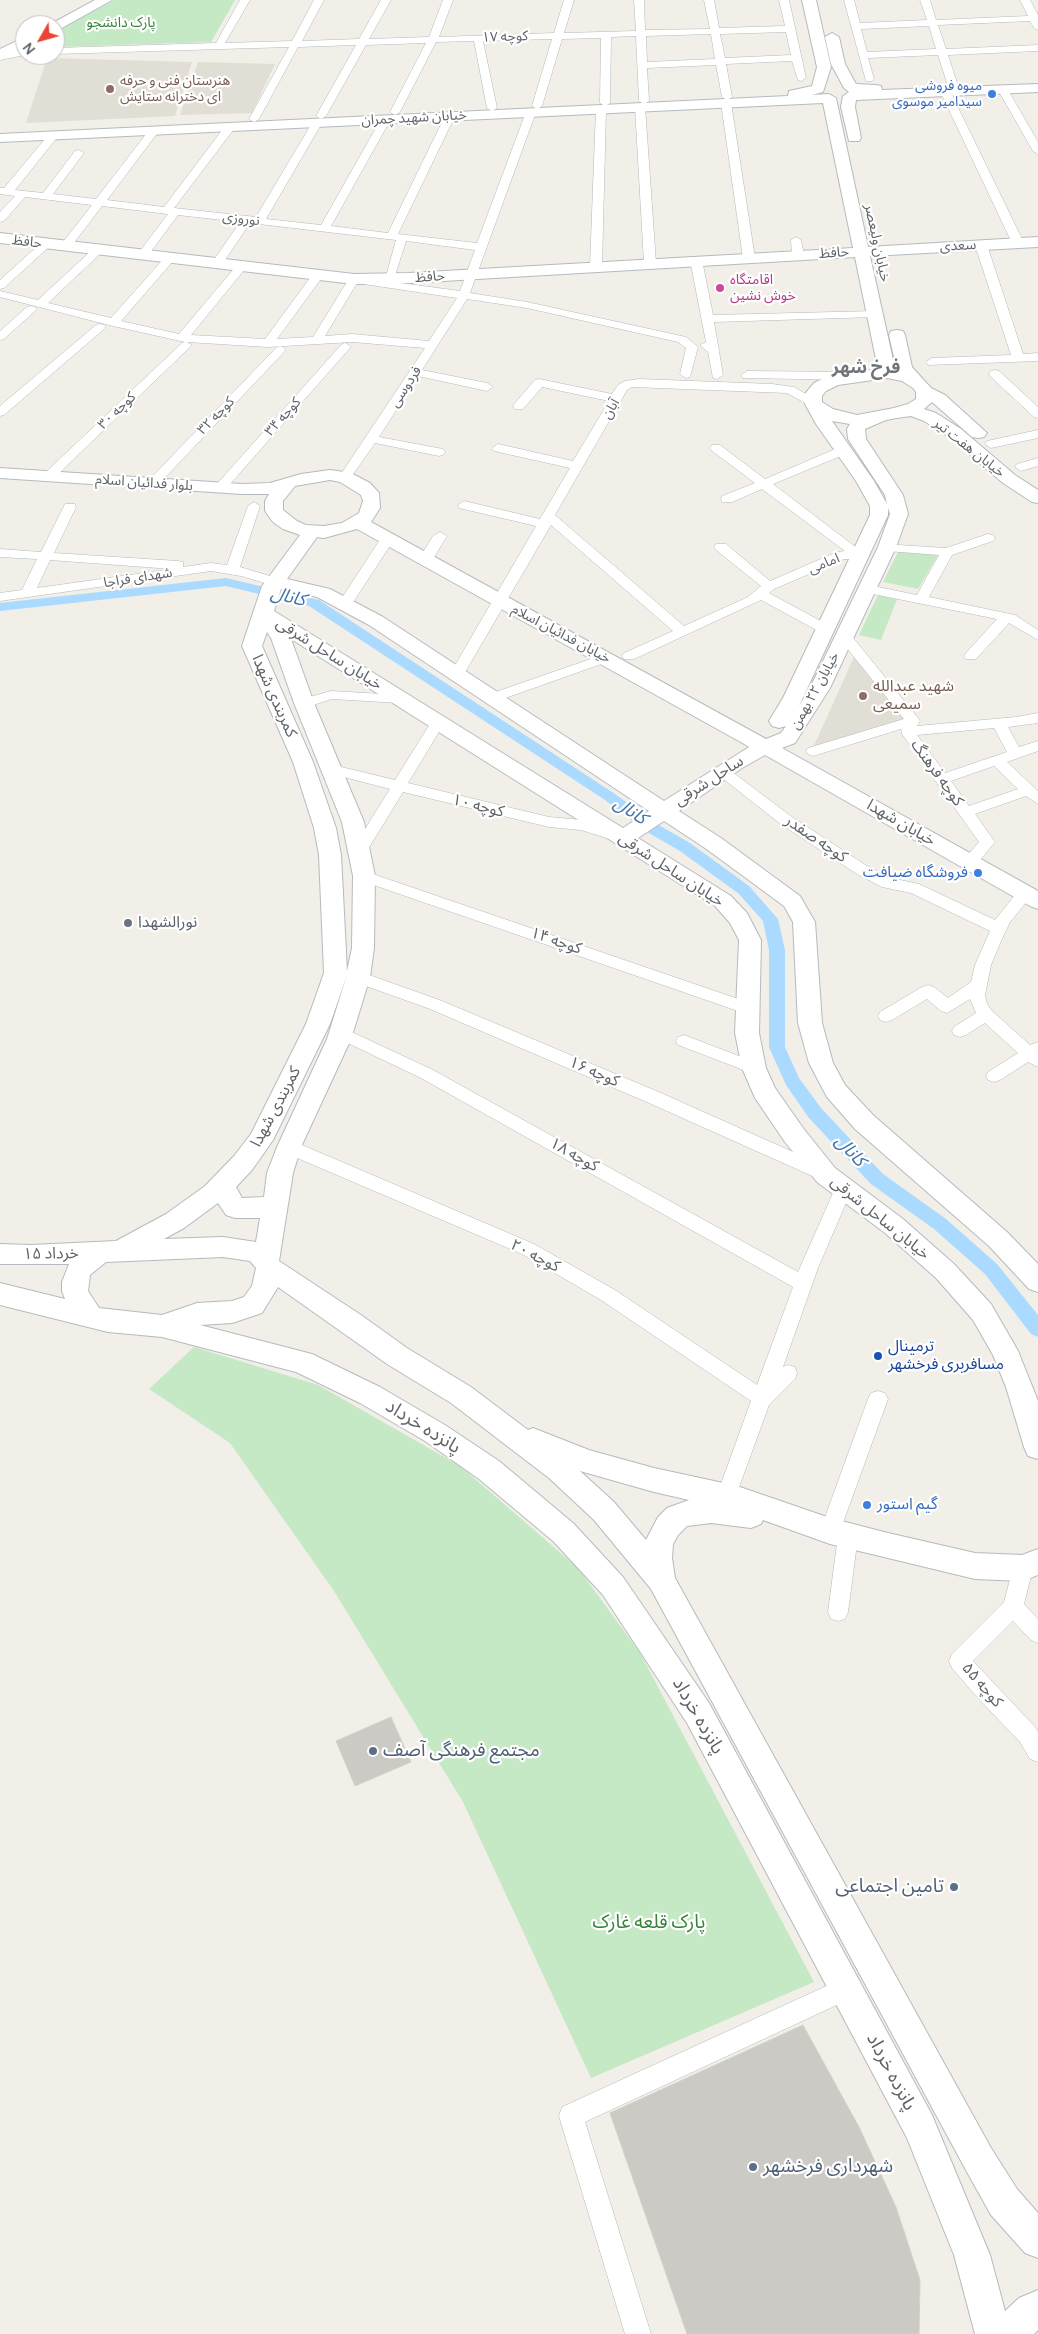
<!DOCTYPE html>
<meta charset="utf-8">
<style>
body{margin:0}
#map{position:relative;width:1038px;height:2334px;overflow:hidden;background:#f1efe8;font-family:Manrope,sans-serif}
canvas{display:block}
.north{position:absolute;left:15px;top:15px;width:50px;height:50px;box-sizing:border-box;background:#fff;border:1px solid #bfc1c3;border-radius:50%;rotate:232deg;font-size:14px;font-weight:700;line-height:20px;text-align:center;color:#5f6368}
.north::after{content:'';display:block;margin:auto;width:18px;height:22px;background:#ea4335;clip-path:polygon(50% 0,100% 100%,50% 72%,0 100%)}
</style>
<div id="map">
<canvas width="1038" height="2334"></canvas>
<div class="north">N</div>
</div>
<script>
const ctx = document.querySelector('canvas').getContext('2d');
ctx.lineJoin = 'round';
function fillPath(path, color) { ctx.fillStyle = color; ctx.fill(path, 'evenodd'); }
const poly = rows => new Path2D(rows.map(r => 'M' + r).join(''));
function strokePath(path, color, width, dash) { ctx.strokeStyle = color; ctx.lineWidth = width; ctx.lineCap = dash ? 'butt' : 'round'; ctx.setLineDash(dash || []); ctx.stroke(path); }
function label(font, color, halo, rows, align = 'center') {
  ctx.font = font + ' Manrope,"Noto Sans Arabic",sans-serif'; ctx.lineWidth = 4.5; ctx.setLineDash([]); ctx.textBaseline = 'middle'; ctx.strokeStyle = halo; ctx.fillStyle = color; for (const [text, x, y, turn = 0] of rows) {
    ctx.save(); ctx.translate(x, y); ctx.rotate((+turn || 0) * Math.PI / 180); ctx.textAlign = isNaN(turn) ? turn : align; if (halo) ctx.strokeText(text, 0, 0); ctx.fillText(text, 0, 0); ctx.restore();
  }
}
fillPath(poly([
 [47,58,192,62,175,116,26,123],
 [198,62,275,64,252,113,180,115],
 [854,657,906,718,813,748]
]), '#e1ded6');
fillPath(poly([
 [115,0,235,0,211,42,55,47,55,31],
 [899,550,938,555,918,589,883,582],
 [878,595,897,599,881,640,859,635],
 [194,1347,318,1385,460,1466,578,1568,640,1653,814,1982,591,2078,463,1802,334,1591,230,1443,149,1389]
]), '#c5e8c5');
fillPath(poly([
 [226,578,319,600,615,794,657,824,690,843,749,886,778,919,785,950,785,1047,799,1078,821,1108,883,1174,946,1219,997,1264,1038,1315,1038,1337,1031,1334,985,1274,934,1229,871,1184,809,1118,786,1085,769,1047,769,950,763,921,739,894,680,851,647,832,605,800,309,606,226,586,0,611,0,603,226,578]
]), '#aadaff');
const building = poly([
 [391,1717,411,1762,355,1786,336,1741,391,1717],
 [803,2025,859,2127,896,2207,920,2280,919,2334,687,2334,610,2113,803,2025]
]);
fillPath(building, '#cccac5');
strokePath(building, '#d6d1c6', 1);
const street = poly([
 [240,0,250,0,225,43,292,41,314,0,324,0,302,41,359,39,381,0,391,0,369,39,429,37,443,0,453,0,439,37,554,33,564,0,574,0,564,33,636,31,634,0,644,0,645,30,710,29,704,0,714,0,719,28,785,26,779,0,789,0,806,78,801,81,798,80,792,61,726,64,732,97,727,100,722,97,716,65,647,68,649,101,644,104,639,101,636,36,611,37,610,103,605,106,600,103,601,38,562,39,542,106,537,109,532,106,552,39,483,41,497,108,492,111,487,108,474,41,436,42,400,112,395,115,390,112,426,43,366,45,326,116,321,119,316,116,356,45,298,47,259,119,254,122,249,119,289,47,55,54,55,48,216,43,240,0],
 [786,32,791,55,725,58,720,34,786,32],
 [711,34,715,59,647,62,646,36,711,34],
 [844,0,854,0,860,23,927,20,920,0,930,0,936,20,1028,16,1020,0,1030,0,1038,15,1038,30,1035,29,1030,21,938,25,946,49,1038,45,1038,51,948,55,958,86,953,89,948,86,938,55,868,58,874,79,872,81,866,81,844,0],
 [929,26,936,49,867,52,861,29,929,26],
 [25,49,25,55,0,60,0,54,25,49],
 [1003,87,1008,90,1038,142,1038,154,1033,151,998,90,1003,87],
 [946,90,951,93,1024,243,1022,245,1014,245,1012,243,941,93,946,90],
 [726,100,731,103,755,258,749,261,743,258,721,103,726,100],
 [640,104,645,107,656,263,650,266,644,263,635,107,640,104],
 [601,106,606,109,602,266,596,269,590,266,596,109,601,106],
 [531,109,536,112,470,293,527,302,686,337,698,347,690,377,686,378,680,374,686,348,678,342,527,308,467,299,422,370,487,383,493,387,487,391,418,376,379,437,443,449,445,452,443,455,439,456,375,443,349,480,345,481,339,477,425,348,352,342,268,347,187,342,192,345,190,347,53,479,45,479,43,476,45,473,182,343,185,342,113,326,0,297,0,291,38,300,94,248,102,248,102,252,48,303,111,318,166,256,170,255,176,258,174,260,121,321,179,334,237,265,241,264,247,267,245,269,191,335,265,339,313,274,317,273,323,276,277,339,313,337,350,277,385,280,396,240,250,223,221,266,217,267,211,264,240,222,178,215,147,257,143,258,137,255,168,214,102,206,70,248,62,248,60,246,92,205,25,197,4,221,0,222,0,212,15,196,0,194,0,188,4,188,50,133,54,132,59,135,15,190,43,193,75,151,79,150,84,153,53,194,96,199,150,129,154,128,159,131,107,200,164,207,226,125,234,125,234,129,174,208,256,217,312,123,313,121,321,121,322,123,266,219,321,225,381,119,382,117,390,117,391,119,331,226,388,233,445,116,446,114,454,114,455,116,398,234,477,243,526,112,531,109],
 [406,241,475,250,460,291,393,282,406,241],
 [357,283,457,298,429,341,352,334,325,336,357,283],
 [796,237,801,240,804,255,798,258,792,255,791,240,796,237],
 [46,241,52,244,50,246,4,288,0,289,0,280,42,242,46,241],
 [981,242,987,245,1023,354,1038,353,1038,361,928,365,926,362,932,358,1011,355,975,245,981,242],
 [696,257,702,260,713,315,875,311,881,314,875,317,714,322,723,375,717,379,713,378,708,352,700,345,706,342,690,260,696,257],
 [31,306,35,307,37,309,35,311,4,339,0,340,0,331,27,307,31,306],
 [100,324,104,325,106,327,104,329,4,415,0,416,0,406,96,325,100,324],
 [345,343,349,345,351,347,349,349,224,491,216,491,214,488,216,485,341,345,345,343],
 [280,346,284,348,286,350,284,352,157,486,149,486,147,483,149,480,276,348,280,346],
 [995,370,999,371,1038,407,1038,418,1034,417,991,377,989,374,991,371,995,370],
 [747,371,854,372,860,376,854,380,743,378,741,375,747,371],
 [539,379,612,394,618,385,625,381,639,379,772,384,794,387,818,401,820,404,814,408,787,393,632,387,627,390,555,515,684,626,748,597,761,586,716,550,714,547,716,544,726,544,770,581,837,552,845,551,762,489,732,502,722,502,721,499,722,496,755,483,712,451,710,448,712,445,720,445,765,479,840,447,848,447,850,450,848,453,773,484,866,555,859,559,844,559,774,589,769,593,830,626,832,629,830,632,820,632,761,600,634,659,624,659,622,656,624,653,673,631,551,525,464,674,457,678,452,677,450,674,536,526,459,508,458,505,464,501,540,519,570,468,494,451,492,448,498,444,573,461,609,401,542,387,523,409,515,409,513,406,515,403,535,380,539,379],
 [1038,430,1038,438,991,448,985,444,987,441,1038,430],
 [1038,458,1038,466,1021,471,1015,467,1017,464,1038,458],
 [254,502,260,506,240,567,280,579,282,582,280,585,275,586,241,576,211,571,0,601,0,593,22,590,37,559,0,557,0,549,41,552,65,504,75,504,76,507,54,553,178,561,183,562,183,567,211,563,227,565,248,506,254,502],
 [50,560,172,569,37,588,50,560],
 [440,532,447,536,433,559,426,563,421,562,419,559,433,536,440,532],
 [388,534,395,538,352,604,345,608,340,607,338,604,381,538,388,534],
 [988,534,993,535,995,538,993,541,952,555,929,597,1015,615,1038,630,1038,640,1009,623,976,659,966,659,964,656,966,653,997,619,868,593,861,589,868,585,917,595,939,555,887,551,880,547,882,544,946,548,988,534],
 [845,633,850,634,918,718,920,721,917,726,1016,717,1038,713,1038,723,1008,727,1019,747,1038,741,1038,751,1007,762,1038,791,1038,804,1026,796,975,814,995,842,975,866,965,866,962,862,979,842,902,734,901,729,813,756,808,754,806,751,808,748,904,719,838,637,845,633],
 [994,728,1007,752,945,773,917,735,994,728],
 [994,766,1018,789,969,806,951,781,994,766],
 [605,654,612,658,610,661,497,701,492,702,485,698,487,695,605,654],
 [331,691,400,695,407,699,400,703,332,699,304,708,297,703,299,700,331,691],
 [438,717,445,722,408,783,549,817,582,820,618,831,621,835,618,839,613,840,581,830,549,827,403,792,365,854,355,854,352,850,390,789,328,773,326,770,328,767,333,765,395,780,433,719,438,717],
 [722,766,727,768,792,817,867,866,891,878,919,884,995,920,1019,890,1031,890,1033,894,1010,922,1002,939,991,965,985,995,987,1004,992,1011,1030,1045,1038,1042,1038,1067,1028,1062,1000,1080,994,1082,988,1080,986,1076,988,1072,1018,1053,985,1023,966,1035,960,1037,954,1035,952,1031,954,1027,976,1013,970,999,947,1013,941,1011,927,999,892,1020,886,1022,880,1020,878,1016,880,1012,922,987,928,985,934,987,948,998,971,982,975,965,990,931,911,893,882,887,857,874,782,825,717,774,715,771,717,768,722,766],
 [364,871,753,1004,755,1008,753,1012,747,1014,741,1012,359,880,356,876,359,872,364,871],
 [358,971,442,1001,661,1093,831,1169,834,1174,831,1179,825,1181,819,1179,649,1103,430,1009,352,981,350,977,352,973,358,971],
 [341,1027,433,1070,798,1272,837,1184,843,1182,849,1184,852,1189,818,1268,783,1367,788,1365,795,1367,797,1373,795,1379,769,1405,734,1501,727,1504,720,1501,717,1495,751,1401,601,1300,522,1254,283,1152,280,1147,283,1142,289,1140,295,1142,534,1244,615,1290,757,1385,793,1287,421,1078,335,1037,333,1033,335,1029,341,1027],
 [684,1035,760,1064,762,1068,760,1072,754,1074,678,1045,676,1041,678,1037,684,1035],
 [878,1391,885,1393,888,1399,840,1531,837,1537,830,1540,823,1537,820,1531,868,1399,871,1393,878,1391],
 [848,1527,855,1530,858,1536,848,1612,845,1619,838,1621,831,1619,828,1612,838,1536,841,1530,848,1527],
 [1023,1559,1030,1562,1033,1568,1024,1604,1038,1619,1038,1643,1031,1640,1013,1621,973,1661,1036,1728,1038,1732,1038,1762,1030,1759,1020,1742,977,1697,952,1668,949,1661,952,1654,1004,1602,1013,1568,1016,1562,1023,1559],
 [846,1977,854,1981,858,1989,854,1997,585,2122,651,2334,625,2334,559,2116,562,2107,846,1977]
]);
const secondary = poly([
 [95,0,112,0,60,29,55,30,55,25,49,25,95,0],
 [802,0,816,0,831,67,823,92,812,95,829,94,836,98,868,247,1038,237,1038,247,870,256,895,369,897,370,889,335,891,331,897,330,903,331,905,335,912,367,931,388,945,395,987,433,984,437,978,438,972,437,932,402,924,409,936,413,961,429,1015,475,1038,490,1038,503,1032,502,1003,483,949,437,924,421,911,416,897,418,886,420,865,429,866,439,903,495,908,514,896,547,830,688,795,743,782,748,1038,891,1038,909,1030,906,765,755,742,768,679,811,721,838,800,896,815,922,822,1023,833,1063,845,1085,873,1115,1007,1232,1038,1264,1038,1292,1029,1289,989,1246,855,1129,827,1097,809,1063,798,1023,793,922,784,906,705,848,664,821,638,838,731,896,747,913,761,940,759,1033,766,1068,775,1088,803,1128,835,1168,903,1219,954,1264,991,1304,1018,1351,1038,1401,1038,1459,1028,1456,1024,1447,1006,1387,993,1355,973,1320,936,1278,885,1233,817,1182,785,1142,755,1098,742,1068,735,1033,739,940,730,923,715,906,291,639,314,703,364,822,375,876,374,948,370,977,351,1039,301,1147,293,1173,279,1261,361,1315,407,1348,471,1387,528,1430,533,1428,589,1450,654,1468,737,1486,830,1518,888,1533,975,1553,1022,1555,1038,1549,1038,1575,1023,1581,975,1579,830,1544,763,1520,761,1524,751,1528,711,1523,687,1526,678,1535,673,1544,672,1558,675,1578,991,2148,1017,2189,1038,2213,1038,2258,1025,2253,991,2215,967,2172,651,1589,594,1520,549,1478,451,1403,387,1364,278,1287,262,1313,232,1323,200,1325,312,1354,380,1387,445,1425,499,1461,573,1523,623,1577,709,1703,932,2115,990,2255,1005,2311,1019,2298,1038,2290,1038,2330,1034,2334,975,2334,954,2255,907,2138,687,1723,603,1595,553,1541,479,1479,425,1441,360,1403,296,1372,162,1337,108,1332,0,1305,0,1283,65,1299,62,1291,62,1282,69,1264,0,1264,0,1244,31,1245,116,1241,166,1214,205,1186,234,1156,251,1134,306,1024,324,973,319,855,314,828,293,762,242,646,262,586,300,535,283,529,273,522,267,514,265,510,265,501,269,494,242,494,0,478,0,468,242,484,270,483,301,474,330,470,351,473,370,483,379,493,380,508,371,522,766,739,781,733,786,726,779,728,772,726,769,721,783,698,870,515,870,506,856,481,816,424,805,404,804,395,814,383,828,376,878,369,855,257,409,283,354,284,0,243,0,233,354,274,409,273,853,248,823,103,0,142,0,134,788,96,789,91,812,86,817,67,802,0],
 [887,378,902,381,913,388,916,392,916,399,908,404,894,408,857,415,833,409,822,402,822,396,826,391,838,385,887,378],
 [832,421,850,424,847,429,848,439,885,495,887,504,874,481,832,421],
 [330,480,340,482,361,495,363,501,359,513,342,523,324,526,306,525,297,521,283,510,283,501,295,486,330,480],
 [888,508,890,514,878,547,810,688,799,706,888,515,888,508],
 [357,529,746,745,749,747,664,801,383,617,330,589,287,579,317,537,324,538,357,529],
 [281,589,317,597,369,625,649,811,623,828,274,611,281,589],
 [267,632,271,638,294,703,342,822,353,876,352,948,347,971,341,855,336,828,313,762,262,646,267,632],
 [347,975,327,1039,277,1147,267,1173,264,1197,242,1198,236,1187,252,1170,273,1140,330,1024,347,975],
 [218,1203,226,1215,235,1218,260,1218,256,1242,223,1237,164,1239,184,1228,218,1203],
 [223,1257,250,1261,256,1268,252,1286,244,1297,232,1301,197,1303,162,1315,99,1308,88,1291,90,1275,106,1262,223,1257],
 [580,1471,654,1492,689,1500,667,1508,658,1517,646,1540,614,1502,580,1471],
 [832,33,839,37,845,64,856,84,876,85,881,86,882,90,1038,84,1038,92,856,100,855,107,861,138,859,141,849,141,841,107,843,96,849,92,844,88,831,64,825,37,832,33],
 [25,37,25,47,0,59,0,49,25,37]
]);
strokePath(street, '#b5b8bc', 1);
strokePath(secondary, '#b6babf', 2);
fillPath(street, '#fff');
fillPath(secondary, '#fff');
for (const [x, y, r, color] of [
 [110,89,5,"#8d6e63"],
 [992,94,5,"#3f7fe0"],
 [720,288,5,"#d1479c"],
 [863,696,5,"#8d6e63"],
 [978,873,5,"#3f7fe0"],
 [128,923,5,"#6b7280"],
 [878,1356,5,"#1a4fb4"],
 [867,1505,5,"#3f7fe0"],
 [373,1751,5,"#5c6f8a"],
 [954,1887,5,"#5c6f8a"],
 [753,2167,5,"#5c6f8a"]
]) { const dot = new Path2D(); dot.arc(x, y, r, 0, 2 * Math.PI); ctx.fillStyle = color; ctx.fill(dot); strokePath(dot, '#fff', 2); }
label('14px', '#348238', '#fff', [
 ["پارک دانشجو",121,23]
]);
label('14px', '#5f6368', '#fff', [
 ["کوچه ۱۷",505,37,-2],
 ["خیابان شهید چمران",414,118,-3],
 ["نوروزی",241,219,7],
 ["حافظ",27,242,7],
 ["خیابان ولیعصر",877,243,78],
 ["سعدی",958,246,-3],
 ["حافظ",834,253,-4],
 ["حافظ",430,277,-4],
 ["فردوسی",406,387,-57],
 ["آبان",611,409,-60],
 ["کوچه ۳۰",117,411,-44],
 ["کوچه ۳۲",216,416,-46],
 ["کوچه ۳۴",283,417,-48],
 ["خیابان هفت تیر",969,448,38],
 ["بلوار فدائیان اسلام",144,483,4],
 ["امامی",824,564,-22],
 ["شهدای فراجا",138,578,-9],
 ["خیابان فدائیان اسلام",561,634,28],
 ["خیابان ۲۲ بهمن",815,691,-61]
]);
label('14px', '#785e54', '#fff', [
 ["هنرستان فنی و حرفه",120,81],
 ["ای دخترانه ستایش",120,97]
], 'left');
label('14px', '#366cbe', '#fff', [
 ["میوه فروشی",982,86],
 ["سیدامیر موسوی",982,102]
], 'right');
label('14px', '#b23c85', '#fff', [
 ["اقامتگاه",730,280],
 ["خوش نشین",730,296]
], 'left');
label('16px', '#5f6368', '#fff', [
 ["خیابان ساحل شرقی",329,654,32],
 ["کمربندی شهدا",274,696,66],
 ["کوچه فرهنگ",937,773,54],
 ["ساحل شرقی",709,781,-33],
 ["کوچه ۱۰",478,806,14],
 ["خیابان شهدا",901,823,30],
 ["کوچه صفدر",816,839,34],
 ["خیابان ساحل شرقی",671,870,33],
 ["کوچه ۱۴",556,941,19],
 ["کوچه ۱۶",594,1072,23],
 ["کمربندی شهدا",276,1107,-62],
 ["کوچه ۱۸",574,1155,29],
 ["خیابان ساحل شرقی",880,1218,39],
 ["۱۵ خرداد",51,1254,-1],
 ["کوچه ۲۰",535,1256,27],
 ["کوچه ۵۵",982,1685,49]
]);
label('16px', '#785e54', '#fff', [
 ["شهید عبدالله",873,687],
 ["سمیعی",873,705]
], 'left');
label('16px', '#366cbe', '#fff', [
 ["فروشگاه ضیافت",968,873],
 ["گیم استور",877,1505,"left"]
], 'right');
label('16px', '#5b616d', '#fff', [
 ["نورالشهدا",138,923]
], 'left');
label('16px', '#164399', '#fff', [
 ["ترمینال",888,1347],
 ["مسافربری فرخشهر",888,1365]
], 'left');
label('bold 18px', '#70757a', '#fff', [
 ["فرخ شهر",866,368]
]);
label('italic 18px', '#4174aa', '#fff', [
 ["کانال",288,597,14],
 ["کانال",630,811,33],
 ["کانال",850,1151,47]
]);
label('19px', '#5f6368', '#fff', [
 ["پانزده خرداد",423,1427,32],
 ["پانزده خرداد",698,1716,60],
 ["پانزده خرداد",891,2072,62]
]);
label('19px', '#4e5e75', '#fff', [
 ["مجتمع فرهنگی آصف",383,1751],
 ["تامین اجتماعی",944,1887,"right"],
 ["شهرداری فرخشهر",763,2167]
], 'left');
label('19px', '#348238', '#fff', [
 ["پارک قلعه غارک",649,1923]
]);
</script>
